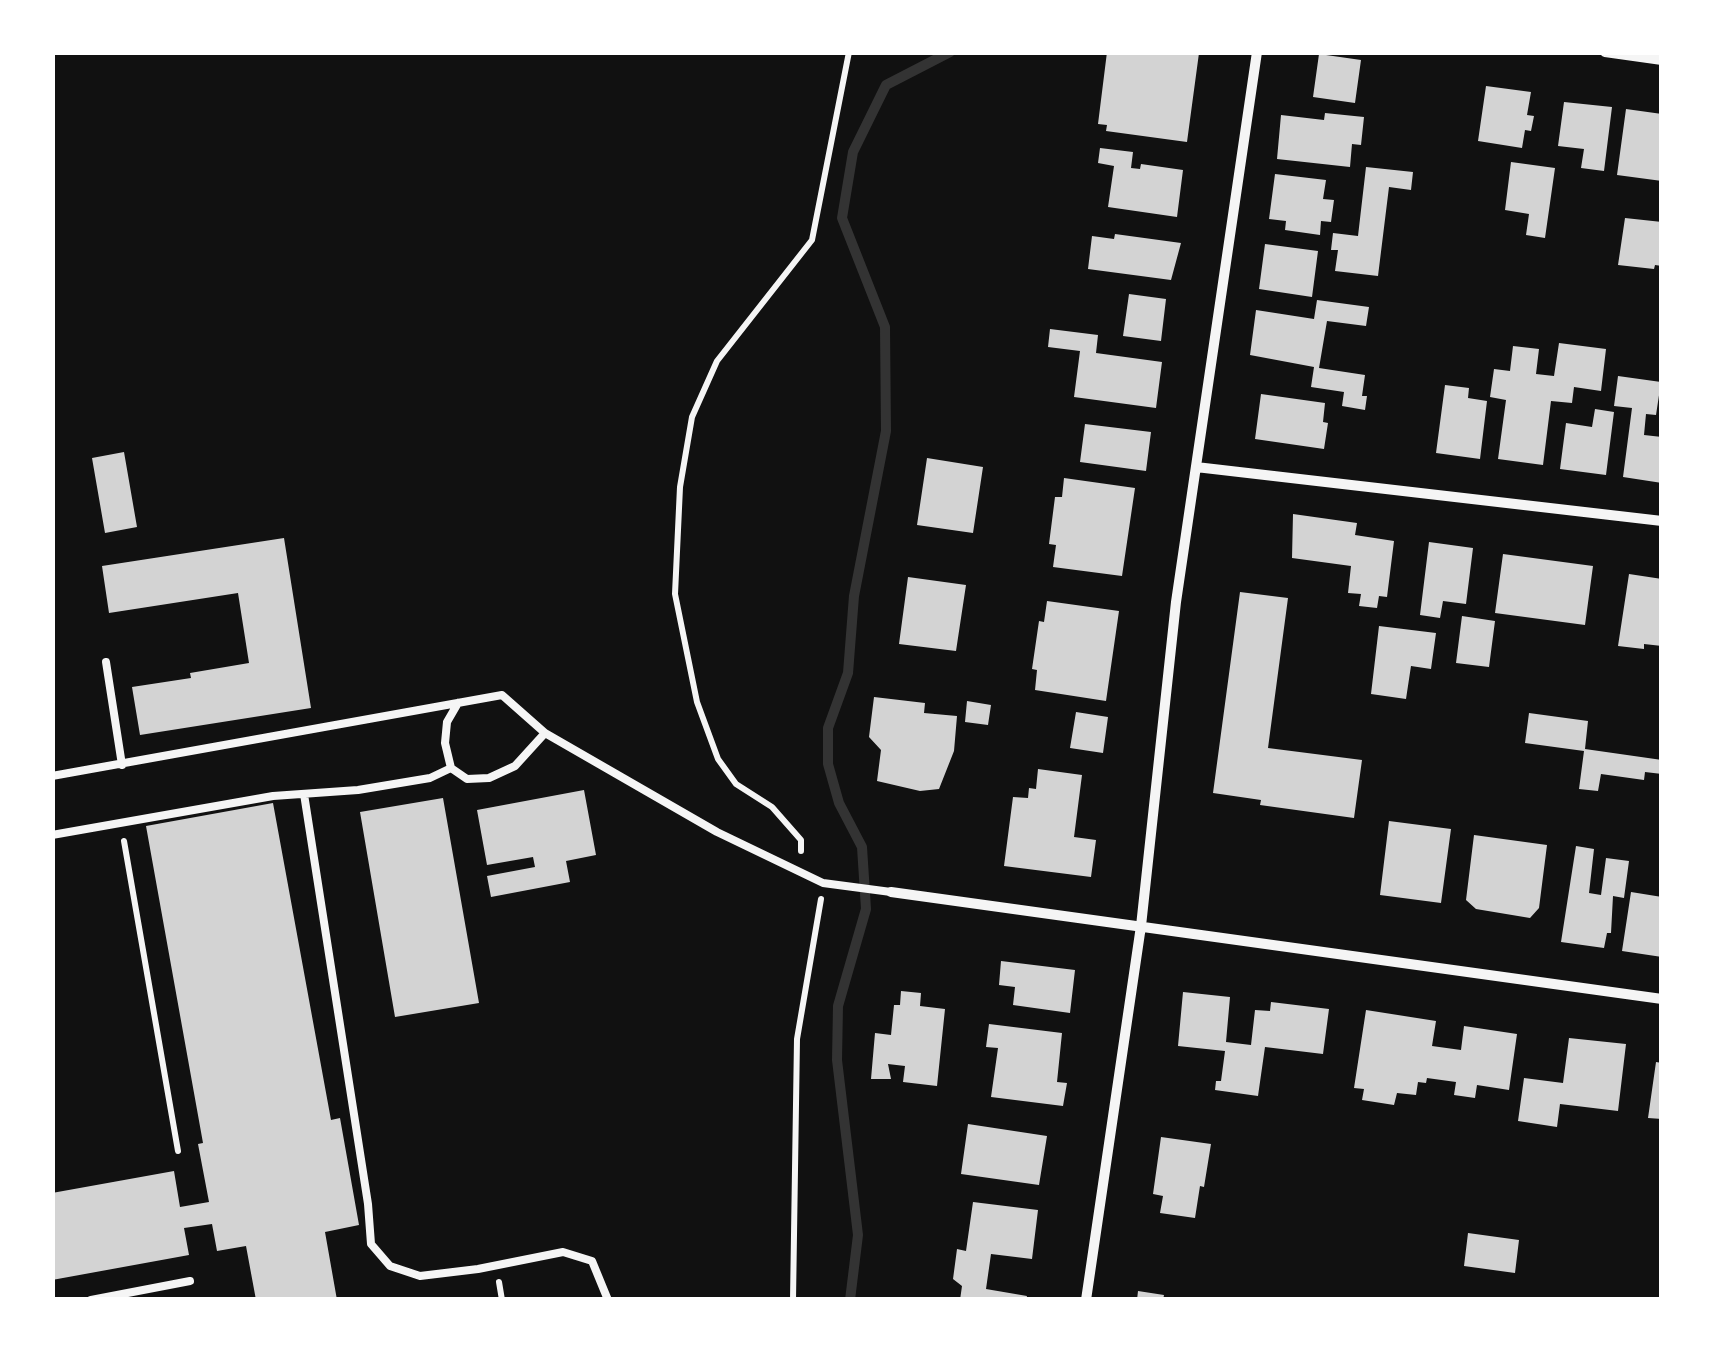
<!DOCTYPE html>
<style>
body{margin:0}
#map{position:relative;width:1714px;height:1352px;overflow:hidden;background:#111;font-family:Spectral,serif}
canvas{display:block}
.frame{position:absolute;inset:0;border:55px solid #fff;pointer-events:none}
</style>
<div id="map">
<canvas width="1714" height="1352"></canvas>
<div class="frame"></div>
</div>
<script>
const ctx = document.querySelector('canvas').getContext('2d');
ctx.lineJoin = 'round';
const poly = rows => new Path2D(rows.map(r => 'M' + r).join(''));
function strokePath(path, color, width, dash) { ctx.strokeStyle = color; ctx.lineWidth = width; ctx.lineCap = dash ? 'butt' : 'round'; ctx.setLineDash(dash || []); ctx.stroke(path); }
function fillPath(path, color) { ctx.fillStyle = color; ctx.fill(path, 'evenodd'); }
strokePath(poly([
 [850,1300,858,1235,837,1060,838,1006,866,909,862,847,839,803,828,764,828,728,848,673,854,596,886,431,885,327,842,218,853,152,886,85,950,52]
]), '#333', 10);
fillPath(poly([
 [1107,52,1199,53,1187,142,1106,131,1107,125,1098,124],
 [1319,54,1361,60,1355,103,1313,97],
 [1486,86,1531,92,1527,115,1534,116,1531,131,1525,130,1522,148,1478,141],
 [1564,102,1612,107,1604,171,1581,168,1584,149,1558,146],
 [1626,109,1662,114,1662,181,1617,175],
 [1325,113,1364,117,1361,145,1352,144,1350,167,1277,159,1281,115,1324,120],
 [1100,148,1133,152,1131,168,1140,169,1141,164,1183,170,1177,217,1108,207,1114,166,1098,163],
 [1511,162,1555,168,1545,238,1526,235,1529,214,1505,210],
 [1366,167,1413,172,1411,190,1389,187,1378,276,1335,271,1338,250,1331,250,1333,233,1358,236],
 [1275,174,1326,180,1323,199,1334,200,1331,222,1321,221,1320,235,1285,230,1286,221,1269,219],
 [1625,218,1662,222,1662,266,1655,265,1654,269,1618,265],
 [1115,234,1181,243,1171,280,1088,269,1092,236,1114,239],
 [1265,244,1318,251,1312,297,1259,289],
 [1129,294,1166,299,1161,341,1123,336],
 [1317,300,1369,307,1366,326,1327,321,1319,368,1365,375,1362,396,1367,396,1365,410,1342,406,1344,392,1311,387,1314,367,1250,355,1256,310,1314,319],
 [1050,329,1098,335,1096,353,1162,362,1156,408,1074,397,1080,351,1048,347],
 [1559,343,1606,349,1601,391,1574,387,1572,403,1551,401,1543,465,1498,459,1506,400,1490,397,1494,369,1510,371,1513,346,1539,349,1536,374,1554,376],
 [1618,376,1661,382,1656,415,1646,414,1644,435,1662,437,1662,483,1623,477,1632,408,1614,406],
 [1445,385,1469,388,1468,398,1487,401,1480,459,1436,453],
 [1261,394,1325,403,1323,422,1328,423,1324,449,1255,439],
 [1595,409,1614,412,1606,475,1560,469,1566,423,1592,427],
 [1085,424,1151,432,1146,471,1080,462],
 [124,452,137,527,105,533,92,458],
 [927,458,983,467,973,533,917,525],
 [1064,478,1135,488,1122,576,1053,567,1056,545,1049,544,1055,497,1062,497],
 [1293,514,1357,523,1355,535,1394,541,1387,597,1379,596,1377,608,1359,606,1361,594,1348,593,1351,566,1292,558],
 [284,538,311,708,140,735,132,687,191,678,190,673,249,663,238,593,109,613,102,566],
 [1429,542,1473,548,1466,604,1443,601,1440,618,1420,615],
 [1503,554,1593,566,1585,625,1495,613],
 [1629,574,1662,579,1662,646,1644,644,1644,649,1618,646],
 [908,577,966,585,956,651,899,644],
 [1240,592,1288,598,1268,748,1362,760,1354,818,1260,805,1261,800,1213,793],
 [1047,601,1119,611,1106,701,1035,690,1037,670,1032,669,1039,621,1044,622],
 [1462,616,1495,621,1489,667,1456,663],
 [1379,626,1436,633,1431,669,1411,666,1406,699,1371,694],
 [874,697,925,703,924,713,957,716,954,751,939,789,920,791,877,781,881,750,869,737],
 [967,701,991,705,988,725,965,722],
 [1076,712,1108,717,1103,753,1070,748],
 [1529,713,1588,721,1585,749,1662,760,1662,774,1645,772,1644,780,1601,774,1598,791,1579,789,1584,751,1525,743],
 [1038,769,1082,775,1074,837,1096,840,1091,877,1004,866,1013,797,1028,798,1029,788,1036,789],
 [584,790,596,855,566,861,570,882,491,897,487,876,535,867,533,857,487,865,477,810],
 [443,798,479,1003,395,1017,360,812],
 [273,803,331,1120,340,1118,359,1225,325,1232,337,1300,256,1300,246,1246,217,1251,212,1224,184,1228,189,1255,52,1280,52,1193,174,1171,180,1207,209,1202,198,1144,203,1143,146,826],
 [1389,821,1451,829,1441,903,1380,895],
 [1474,835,1547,845,1539,908,1530,918,1476,909,1466,900],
 [1576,846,1594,849,1589,893,1601,895,1606,858,1629,861,1624,898,1613,896,1611,933,1607,933,1604,948,1561,942],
 [1631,892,1662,897,1662,957,1622,951],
 [1001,961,1075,970,1070,1013,1013,1005,1015,987,999,985],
 [901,991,921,993,920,1006,945,1009,937,1086,903,1082,905,1066,888,1064,891,1079,871,1079,875,1033,891,1035,894,1005,900,1005],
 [1183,992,1230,997,1226,1042,1251,1045,1255,1010,1270,1011,1271,1002,1329,1009,1323,1054,1265,1047,1258,1096,1215,1090,1216,1081,1221,1081,1225,1051,1178,1046],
 [1366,1010,1436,1021,1432,1046,1461,1050,1464,1026,1517,1034,1509,1090,1477,1085,1475,1098,1454,1095,1456,1082,1427,1078,1426,1083,1418,1082,1416,1095,1397,1093,1394,1105,1362,1100,1364,1089,1354,1088],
 [989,1024,1062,1033,1057,1082,1067,1083,1063,1106,991,1097,998,1048,986,1047],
 [1569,1038,1626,1044,1618,1111,1560,1104,1557,1127,1518,1121,1524,1078,1563,1083],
 [1656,1062,1662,1063,1662,1119,1648,1118],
 [968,1124,1047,1136,1039,1185,961,1174],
 [1161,1137,1211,1144,1204,1187,1200,1186,1195,1218,1160,1213,1163,1196,1153,1194],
 [973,1202,1038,1210,1032,1259,991,1254,986,1289,1027,1296,1026,1300,960,1300,962,1286,953,1279,957,1249,966,1251],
 [1468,1233,1519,1240,1515,1273,1464,1266],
 [1138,1291,1164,1295,1163,1300,1137,1300]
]), '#d3d3d3');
strokePath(poly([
 [124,841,178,1151],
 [801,851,801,840,772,807,736,784,718,759,697,702,675,594,680,487,692,417,717,361,812,240,849,52],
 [499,1282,502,1300],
 [793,1300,797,1039,821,899]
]), '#f5f5f5', 6);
strokePath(poly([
 [106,662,122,765],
 [458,703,447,722,445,743,451,768,467,779,489,778,515,766,545,733],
 [52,776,502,695,545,733,717,832,823,883,891,892],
 [304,794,368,1204,371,1244,390,1266,420,1276,478,1269,563,1252,592,1261,608,1300],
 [52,835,273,796,358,790,430,778,451,768],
 [91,1300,190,1281]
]), '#f5f5f5', 8);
strokePath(poly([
 [1605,52,1662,60],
 [1196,467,1662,521],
 [891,892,1662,999],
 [1086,1300,1141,926,1176,602,1257,52]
]), '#f5f5f5', 10);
</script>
